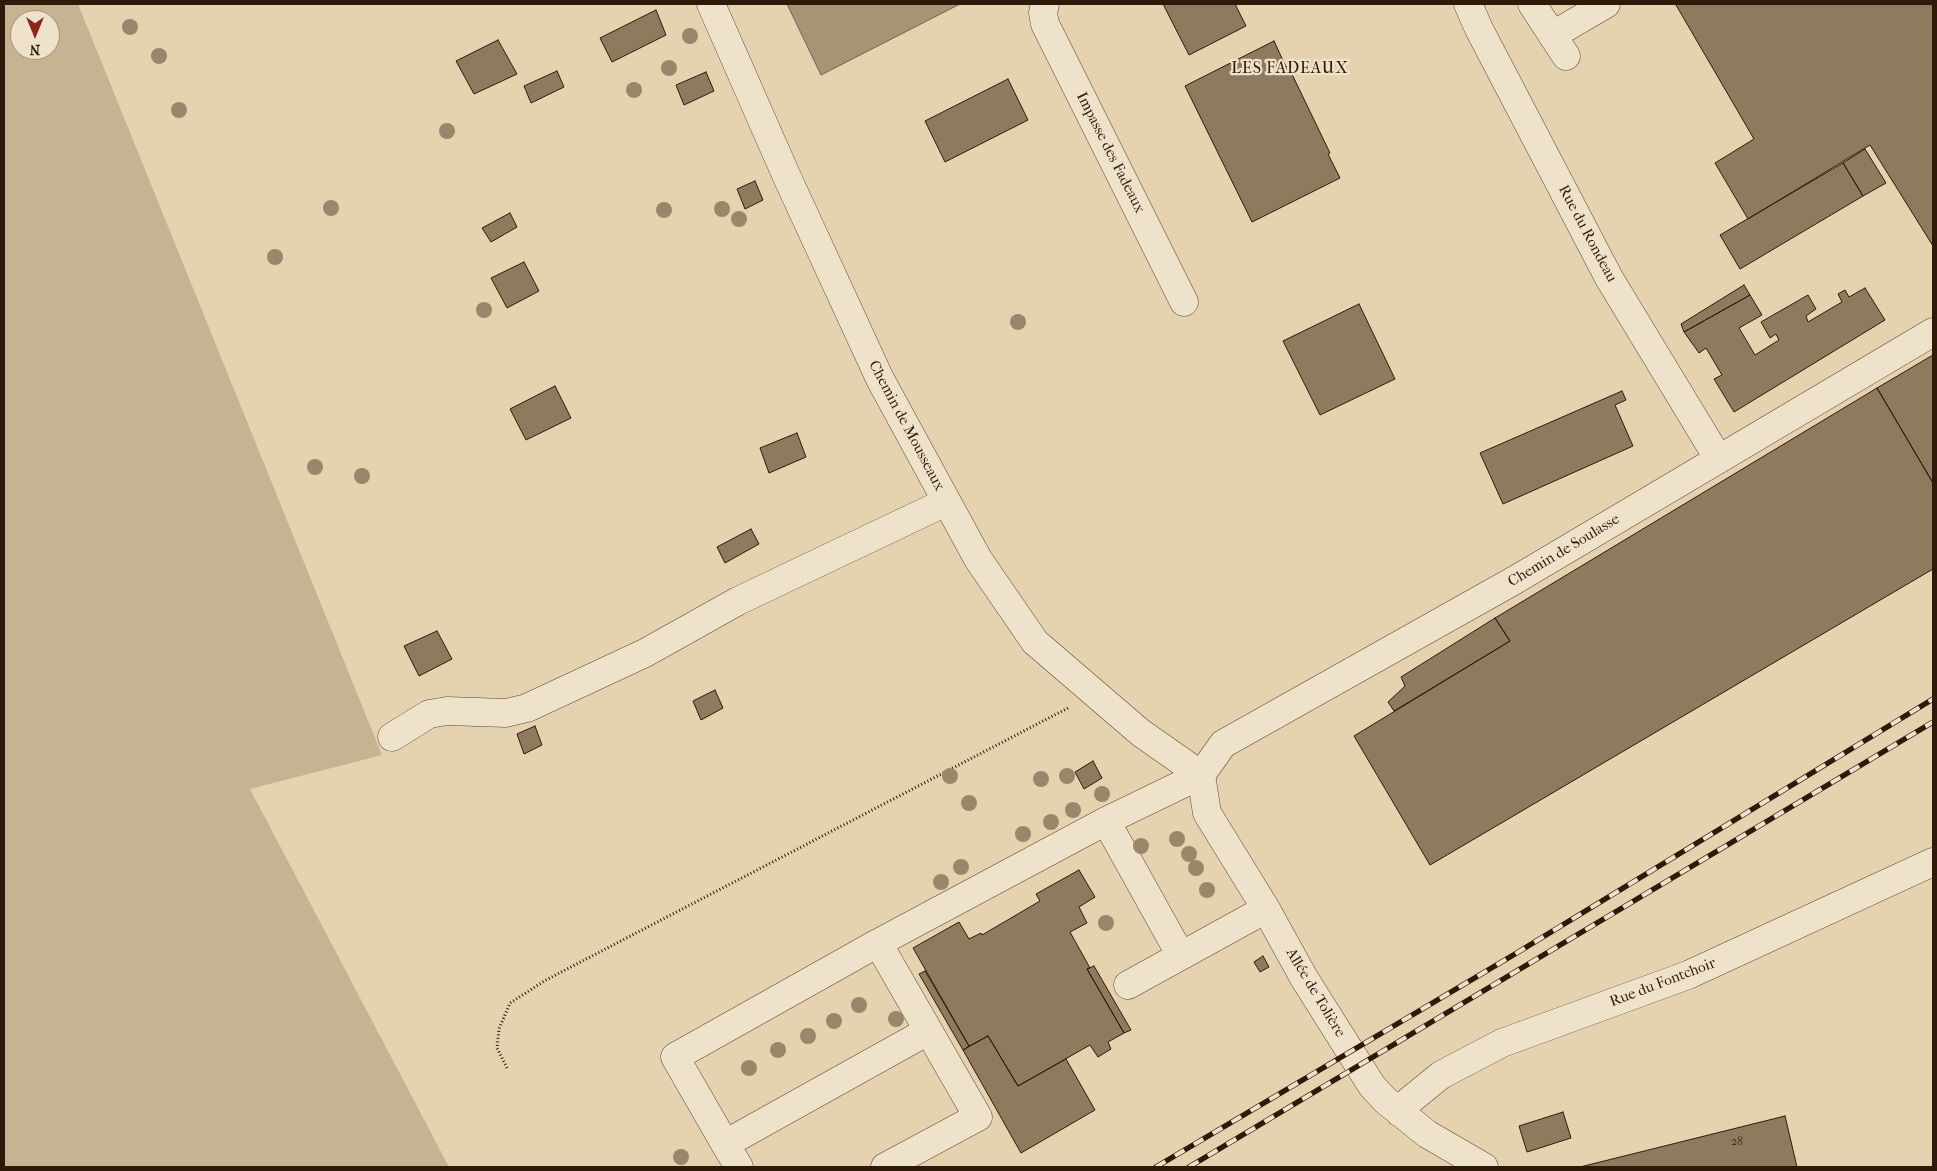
<!DOCTYPE html>
<meta charset="utf-8">
<style>
body{margin:0}
#map{position:relative;width:1937px;height:1171px;overflow:hidden;background:#e5d2ae;font-family:"IM FELL French Canon",serif}
canvas{display:block}
.frame{position:absolute;inset:0;border:5px solid #2f1a09;pointer-events:none}
.north{position:absolute;left:10px;top:10px;width:50px;height:50px;box-sizing:border-box;background:#eee2ca;border:1px solid #a2927d;border-radius:50%;rotate:180deg;font-size:14px;font-weight:700;line-height:20px;text-align:center;color:#2f1a09}
.north::after{content:'';display:block;margin:auto;width:18px;height:22px;background:#8f2418;clip-path:polygon(50% 0,100% 100%,50% 72%,0 100%)}
</style>
<div id="map">
<canvas width="1937" height="1171"></canvas>
<div class="frame"></div>
<div class="north">N</div>
</div>
<script>
const ctx = document.querySelector('canvas').getContext('2d');
ctx.lineJoin = 'round';
function fillPath(path, color) { ctx.fillStyle = color; ctx.fill(path, 'evenodd'); }
const poly = rows => new Path2D(rows.map(r => 'M' + r).join(''));
function strokePath(path, color, width, dash) { ctx.strokeStyle = color; ctx.lineWidth = width; ctx.lineCap = dash ? 'butt' : 'round'; ctx.setLineDash(dash || []); ctx.stroke(path); }
function label(font, color, halo, rows, align = 'center') {
  ctx.font = font + ' "IM FELL French Canon",serif'; ctx.lineWidth = 4.5; ctx.setLineDash([]); ctx.textBaseline = 'middle'; ctx.strokeStyle = halo; ctx.fillStyle = color; for (const [text, x, y, turn = 0] of rows) {
    ctx.save(); ctx.translate(x, y); ctx.rotate((+turn || 0) * Math.PI / 180); ctx.textAlign = isNaN(turn) ? turn : align; if (halo) ctx.strokeText(text, 0, 0); ctx.fillText(text, 0, 0); ctx.restore();
  }
}
fillPath(poly([
 [4,4,78,4,382,755,250,789,449,1167,4,1167],
 [20,20,50,20,50,50,20,50]
]), '#c6b392');
const water = poly([
 [787,4,960,4,821,75,787,4]
]);
fillPath(water, '#a79376');
strokePath(water, '#77634a', 1);
const building = poly([
 [1163,4,1235,4,1246,26,1189,55,1163,4],
 [1679,4,1933,4,1933,246,1870,145,1748,219,1715,163,1754,139,1676,5,1679,4],
 [656,10,666,35,612,62,600,38,656,10],
 [498,40,517,74,474,94,456,61,498,40],
 [1274,41,1286,67,1288,66,1330,153,1328,154,1340,178,1252,222,1185,86,1274,41],
 [557,71,564,87,531,103,524,86,557,71],
 [706,72,714,91,684,105,676,85,706,72],
 [1008,79,1028,120,945,162,925,121,1008,79],
 [1865,149,1886,183,1863,196,1843,163,1865,149],
 [1843,163,1863,196,1740,269,1720,235,1843,163],
 [755,181,763,200,745,209,737,189,755,181],
 [510,213,517,227,491,242,482,228,510,213],
 [524,262,539,291,507,308,491,278,524,262],
 [1744,285,1750,295,1684,332,1681,324,1744,285],
 [1865,288,1885,320,1734,412,1714,379,1722,375,1706,348,1699,353,1684,332,1750,295,1762,315,1739,328,1755,355,1779,340,1776,334,1770,338,1761,322,1808,295,1816,309,1806,316,1808,322,1842,302,1838,294,1845,290,1849,297,1865,288],
 [1359,304,1395,379,1320,415,1283,341,1359,304],
 [1933,355,1933,483,1877,388,1933,355],
 [555,386,571,418,526,440,510,409,555,386],
 [1877,388,1933,483,1933,569,1430,865,1354,736,1510,641,1495,618,1877,388],
 [1622,391,1626,400,1615,405,1633,446,1503,504,1480,453,1622,391],
 [797,433,806,457,769,473,760,448,797,433],
 [751,529,759,544,725,563,717,547,751,529],
 [1495,618,1510,641,1394,711,1388,702,1405,686,1401,677,1495,618],
 [437,631,452,659,419,676,404,646,437,631],
 [715,690,723,708,701,720,693,701,715,690],
 [535,726,542,745,524,754,517,734,535,726],
 [1093,761,1102,778,1084,789,1075,772,1093,761],
 [1079,870,1095,897,1079,907,1087,923,1070,932,1090,968,1087,969,1124,1033,1108,1042,1111,1049,1098,1057,1090,1045,1018,1086,988,1036,969,1046,913,948,959,922,969,939,981,933,982,935,1040,901,1036,894,1079,870],
 [1263,956,1269,967,1260,972,1254,962,1263,956],
 [1094,966,1131,1030,1124,1033,1087,969,1094,966],
 [925,971,969,1046,963,1050,919,974,925,971],
 [988,1036,1018,1086,1066,1059,1095,1110,1021,1153,963,1050,988,1036],
 [1563,1112,1571,1138,1527,1152,1519,1126,1563,1112],
 [1785,1116,1797,1167,1580,1167,1785,1116]
]);
fillPath(building, '#8e7a5f');
strokePath(building, '#2f1a09', 1);
const minor = poly([
 [711,4,787,177,880,379,978,559,1035,642,1141,733,1201,775],
 [1045,4,1043,13,1045,24,1184,302],
 [1468,4,1479,29,1609,278,1718,458],
 [1532,4,1566,56],
 [1553,35,1606,4],
 [392,737,429,714,447,711,506,713,527,708,645,653,738,601,946,502],
 [1201,775,1207,813,1266,909,1304,978,1372,1086,1385,1100,1427,1134,1484,1167],
 [878,943,675,1057,725,1144,928,1031],
 [1181,956,1106,821,1201,775,1223,744,1515,580,1933,332],
 [1128,985,1266,909],
 [1400,1113,1409,1101,1441,1075,1502,1043,1688,975,1933,862],
 [725,1144,739,1167],
 [885,1167,978,1117,878,943,1106,821]
]);
strokePath(minor, '#5c4832', 29);
strokePath(poly([
 [507,1068,497,1048,499,1029,510,1003,546,980,1068,708]
]), '#2f1a09', 3, [1, 2.5]);
strokePath(minor, '#eee2ca', 28);
const rail = poly([
 [1156,1167,1515,954,1933,699],
 [1189,1167,1933,722]
]);
strokePath(rail, '#2f1a09', 5.5);
strokePath(rail, '#eee2ca', 4, [11]);
ctx.fillStyle = '#9a866a';
for (const [x, y] of [
 [130,27],
 [690,36],
 [159,56],
 [669,68],
 [634,90],
 [179,110],
 [447,131],
 [331,208],
 [722,209],
 [664,210],
 [739,219],
 [275,257],
 [484,310],
 [1018,322],
 [315,467],
 [362,476],
 [950,776],
 [1067,776],
 [1041,779],
 [1102,794],
 [969,803],
 [1073,810],
 [1051,822],
 [1023,834],
 [1177,839],
 [1141,846],
 [1189,854],
 [961,867],
 [1196,868],
 [941,882],
 [1207,890],
 [1106,923],
 [859,1005],
 [896,1019],
 [834,1021],
 [808,1036],
 [778,1050],
 [749,1068],
 [681,1157]
]) { ctx.beginPath(); ctx.arc(x, y, 8, 0, 2 * Math.PI); ctx.fill(); }
label('12px', '#47321e', null, [
 ["28",1737,1142]
]);
label('15px', '#2f1a09', '#eee2ca', [
 ["Impasse des Fadeaux",1110,153,63],
 ["Rue du Rondeau",1587,234,62],
 ["Chemin de Mousseaux",906,426,62],
 ["Chemin de Soulasse",1564,551,-31],
 ["Rue du Fontchoir",1663,983,-21],
 ["Allée de Tolière",1315,993,59]
]);
ctx.letterSpacing = '1px';
label('16px', '#2f1a09', '#eee2ca', [
 ["LES FADEAUX",1290,69]
]);
ctx.letterSpacing = '0px';
</script>
